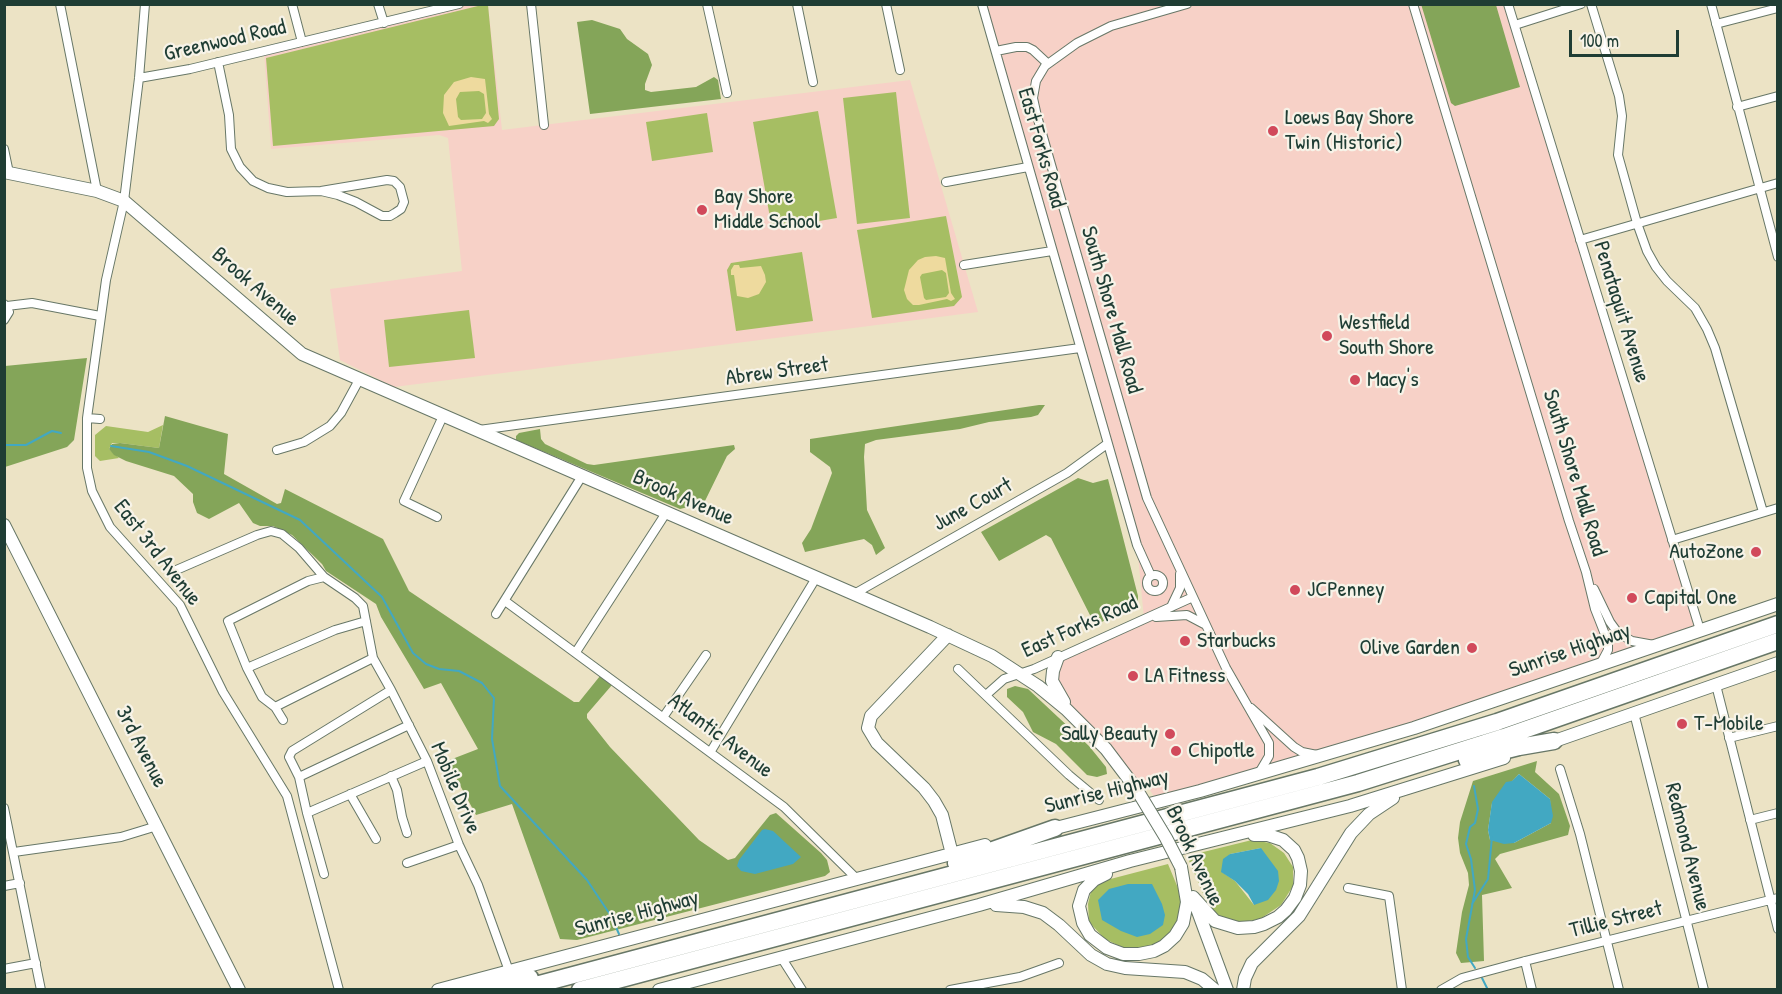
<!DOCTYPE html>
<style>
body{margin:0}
#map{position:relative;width:1782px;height:994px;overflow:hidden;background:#ece3c5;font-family:"Patrick Hand",sans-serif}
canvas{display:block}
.frame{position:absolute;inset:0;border:6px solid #1f3d34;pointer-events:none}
.scale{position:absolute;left:1569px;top:30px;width:110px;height:27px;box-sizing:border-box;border:3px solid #1f3d34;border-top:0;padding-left:8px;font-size:18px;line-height:21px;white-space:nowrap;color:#1f3d34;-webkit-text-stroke:4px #f7f3e8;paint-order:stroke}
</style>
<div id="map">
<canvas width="1782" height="994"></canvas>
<div class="frame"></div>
<div class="scale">100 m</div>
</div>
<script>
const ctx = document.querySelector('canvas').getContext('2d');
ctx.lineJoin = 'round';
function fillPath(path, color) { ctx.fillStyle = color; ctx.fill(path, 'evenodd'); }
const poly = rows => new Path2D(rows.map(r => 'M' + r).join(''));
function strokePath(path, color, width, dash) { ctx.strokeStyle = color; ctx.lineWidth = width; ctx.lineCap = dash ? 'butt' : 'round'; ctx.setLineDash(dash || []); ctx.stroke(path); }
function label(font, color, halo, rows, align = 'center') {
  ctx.font = font + ' "Patrick Hand",sans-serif'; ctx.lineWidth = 4.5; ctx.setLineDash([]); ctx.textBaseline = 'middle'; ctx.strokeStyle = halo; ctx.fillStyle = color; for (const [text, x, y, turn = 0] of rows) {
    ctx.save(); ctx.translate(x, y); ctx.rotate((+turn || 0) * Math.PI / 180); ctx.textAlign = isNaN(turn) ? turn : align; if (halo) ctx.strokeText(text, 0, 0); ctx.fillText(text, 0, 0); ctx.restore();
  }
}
fillPath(poly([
 [459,5,488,5,502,130,910,80,978,312,394,387,340,360,330,289,462,271,448,138,439,135,271,149,264,51],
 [982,5,1508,5,1700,630,1472,709,1158,803,1148,787,1137,790,1054,687,1058,657,1144,619,1137,545]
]), '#f7d1c7');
fillPath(poly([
 [482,5,488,5,499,119,494,126,273,146,266,58],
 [896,92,910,218,857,224,843,98],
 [818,111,837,218,772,229,753,122],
 [707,113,713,152,652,161,646,122],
 [946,216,962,297,954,306,872,318,857,230],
 [802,252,813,321,736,331,727,270,731,263],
 [469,310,475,358,389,367,384,320],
 [163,425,159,448,120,443,112,443,109,449,119,458,100,461,95,456,95,435,106,426,148,432],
 [1252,840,1270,843,1284,853,1293,867,1293,886,1281,905,1260,919,1242,922,1221,918,1208,905,1187,856],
 [1261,848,1254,905,1235,881,1222,872,1230,854],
 [1168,864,1180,893,1182,907,1181,919,1169,938,1145,950,1126,949,1105,939,1089,922,1088,904,1091,891,1099,882]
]), '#a6be63');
fillPath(poly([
 [1421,4,1496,5,1520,87,1455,106,1451,103],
 [592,20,620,29,627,39,648,54,652,65,645,84,645,90,651,92,696,87,714,77,718,80,721,99,590,114,577,22],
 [87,358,74,440,67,447,5,467,5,366],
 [1039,405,1045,405,1038,415,1031,417,989,422,960,429,876,440,865,444,864,457,867,510,885,548,876,555,872,545,864,539,805,552,802,543,811,529,832,473,830,467,810,452,810,439],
 [165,416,228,434,224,474,277,504,281,503,285,489,383,539,409,591,574,702,579,702,600,676,612,685,587,714,587,718,610,747,699,840,728,860,735,858,770,815,776,813,821,853,827,860,830,872,825,876,577,940,560,939,512,804,476,815,447,761,478,749,441,683,424,689,381,617,376,604,326,571,322,564,292,535,273,526,260,526,253,523,239,503,209,519,197,513,193,502,193,494,174,476,126,461,114,455,109,449,112,444,120,443,159,448],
 [540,429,541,439,545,444,587,464,594,465,734,445,735,449,727,456,704,503,680,509,516,440,516,436,519,433],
 [1078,478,1093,483,1108,479,1138,596,1138,602,1134,607,1095,625,1051,538,1046,535,999,561,981,532],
 [1015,686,1028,689,1089,746,1106,767,1107,774,1097,777,1087,775,1056,744,1033,732,1023,712,1007,697,1007,689],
 [1537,761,1535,772,1559,794,1570,826,1568,835,1500,854,1495,859,1512,888,1482,895,1484,961,1461,963,1456,953,1462,912,1469,885,1468,873,1460,853,1458,838,1460,822,1473,781],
 [1519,774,1550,799,1551,823,1514,843,1490,840,1488,830,1492,803]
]), '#84a559');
fillPath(poly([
 [471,77,485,79,489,114,492,119,488,123,484,121,449,126,443,113,444,95,454,82],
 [479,91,484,94,486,113,482,119,461,120,458,117,456,99,460,92],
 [936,256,945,258,951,293,955,299,951,301,947,299,919,305,913,305,907,299,904,290,909,270,918,260,925,257],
 [942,270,946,273,949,293,946,297,926,300,924,298,920,277,922,274],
 [734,265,739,265,740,268,761,266,765,275,766,282,759,294,748,298,737,296,734,275,731,275,731,270]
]), '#eeda9e');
fillPath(poly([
 [1519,774,1550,799,1553,816,1551,823,1514,843,1504,844,1490,840,1488,830,1492,802,1506,782,1512,781],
 [765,829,773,831,801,857,793,864,755,874,741,871,737,866,739,860,762,830],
 [1261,848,1278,871,1279,881,1276,890,1268,900,1254,905,1248,894,1235,881,1221,872,1223,859,1230,854],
 [1128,884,1152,884,1162,904,1165,915,1163,925,1150,934,1137,937,1121,931,1102,920,1098,900,1109,889]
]), '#42a8c2');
strokePath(poly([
 [4,445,26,445,52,431,61,433],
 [111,446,149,452,187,466,300,520,382,597,413,653,426,664,439,669,459,671,482,683,494,698,492,739,500,786,587,880,611,916,619,934],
 [1474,786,1478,809,1475,823,1470,827,1466,844,1471,859,1475,890,1466,939,1468,957,1475,968],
 [1472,904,1488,879,1492,837],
 [1482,978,1488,990]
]), '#42a8c2', 2);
const street = poly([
 [60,4,97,191],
 [145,4,139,78,124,201,106,280,87,418,87,468,92,491,110,527,180,605,223,692,287,796,339,990],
 [292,4,302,42],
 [378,4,384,23],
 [531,4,544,125],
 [707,4,727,93],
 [797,4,813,82],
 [886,4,900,70],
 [982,4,1137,545,1151,576],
 [1187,4,1111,26,1077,43,1045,66,1036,81,1033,98,1037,116,1147,498,1226,668,1269,743,1269,756,1259,773],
 [1413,4,1569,521,1586,572,1595,609,1608,642,1608,650,1600,665],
 [1508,4,1700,630],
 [1591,4,1619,96,1622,116,1618,155,1637,223,1647,251,1656,267,1667,281,1695,308,1707,329,1715,348,1763,512],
 [1711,4,1778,257],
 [1716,24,1778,8],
 [1515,25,1581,4],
 [996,51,1016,47,1027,47,1033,50,1047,63],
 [218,62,229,115,231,149,240,167,253,181,268,188,287,192,321,191,387,180,394,181,400,187,404,202,401,209,395,213,390,216,382,216,356,202,338,195,321,191],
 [139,78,190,69,459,4],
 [1737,107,1778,96],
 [4,149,9,173],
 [946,182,1028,167],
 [1580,240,1778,183],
 [964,265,1052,251],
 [4,304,9,312,4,320],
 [7,306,32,303,100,316],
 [87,418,100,419],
 [479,430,1080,348],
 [277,450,304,442,330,426,341,413,359,380],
 [437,517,404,501,443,416],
 [1672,540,1778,508],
 [174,571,257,535,271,531,282,534,299,548,324,577],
 '1147 583a8 8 0 1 1 16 0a8 8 0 1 1-16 0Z',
 [1594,589,1610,622,1618,633,1632,641,1654,645],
 [854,594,1067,473,1107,444],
 [505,601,784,807,857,879],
 [1171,607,1180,588,1180,574],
 [496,614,582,476],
 [1156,617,1187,615,1204,624],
 [576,652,666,513],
 [247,668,335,630,366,621],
 [958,669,1069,775,1099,800],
 [1716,685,1778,929],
 [986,695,1004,679,1034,669,1193,597],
 [275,707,373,658],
 [1251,708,1294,747,1302,752,1317,755],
 [1634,713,1704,990],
 [664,716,706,655],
 [283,720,275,707,262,697,247,668,228,621,308,581,324,577,355,598,363,606,373,658,391,690,427,761,459,845,478,885,509,971],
 [1729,738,1778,726],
 [711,751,816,578],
 [1560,769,1580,834,1619,990],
 [391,776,397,790,402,817,407,833],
 [299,777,409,725],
 [350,794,376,839],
 [4,808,41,990],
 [307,813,427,761],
 [1750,820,1778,813],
 [14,852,121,837,157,826],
 [407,863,459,845],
 [324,874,307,813,299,777,289,757,292,751,391,690],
 [4,886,20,883],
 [1348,888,1389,896,1402,990],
 [781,957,802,990],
 [1525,961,1532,990],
 [4,969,36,963],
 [950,990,1020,977,1059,963],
 [1441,990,1462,978,1525,961,1778,898]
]);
const secondary = poly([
 [4,172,97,191,124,201,302,354,930,627,992,656,1038,686,1066,709,1106,749,1137,790],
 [4,525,239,990],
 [948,635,871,716,868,728,877,743,924,788,934,801,942,815,952,854],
 [1058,657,1053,671,1052,681,1064,702],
 [1546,744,1778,663],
 [1048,830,1200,791,1414,728,1778,604],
 [1106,874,1094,880,1084,890,1079,906,1083,923,1090,935,1107,948,1123,954,1139,954,1154,951,1164,946,1175,936,1183,923,1187,902,1181,867],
 [1193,897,1215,921,1238,928,1254,927,1264,924,1278,917,1286,910,1295,898,1300,885,1301,871,1298,858,1294,850,1283,840,1268,835,1254,835],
 [996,905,1024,907,1043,913,1059,925,1091,955,1107,964,1125,968,1185,972,1202,979,1215,990],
 [1196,906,1227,990],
 [438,990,985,845],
 [659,990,979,905,1130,861,1350,806,1504,758],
 [1243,990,1245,978,1252,963,1299,916,1351,833,1369,814,1393,798]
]);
const highway = poly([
 [1467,760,1519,747,1554,741],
 [956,863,1055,828],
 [470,990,530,978],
 [517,990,1318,777,1497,722,1778,624],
 [580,990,1358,783,1504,737,1778,641]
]);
strokePath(street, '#677767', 10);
strokePath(secondary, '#677767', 14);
strokePath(highway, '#677767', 19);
strokePath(street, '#fff', 8);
strokePath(secondary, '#fff', 12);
strokePath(highway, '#fff', 16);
const secondaryBridge = poly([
 [1137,790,1166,838,1181,867]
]);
strokePath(secondaryBridge, '#677767', 14, []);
strokePath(secondaryBridge, '#fff', 12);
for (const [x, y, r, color] of [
 [1273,131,6,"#d1495b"],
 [702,210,6,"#d1495b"],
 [1327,336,6,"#d1495b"],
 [1355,380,6,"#d1495b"],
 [1756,552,6,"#d1495b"],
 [1295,590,6,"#d1495b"],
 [1632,598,6,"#d1495b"],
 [1185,641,6,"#d1495b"],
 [1472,648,6,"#d1495b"],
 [1133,676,6,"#d1495b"],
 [1682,724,6,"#d1495b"],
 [1170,734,6,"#d1495b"],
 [1176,751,6,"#d1495b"]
]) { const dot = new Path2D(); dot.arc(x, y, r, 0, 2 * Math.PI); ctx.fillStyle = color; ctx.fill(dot); strokePath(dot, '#f7f3e8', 2); }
label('22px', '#1f3d34', '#f7f3e8', [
 ["Greenwood Road",225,41,-13],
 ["East Forks Road",1041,148,74],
 ["Brook Avenue",255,287,41],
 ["South Shore Mall Road",1111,310,74],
 ["Penataquit Avenue",1621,312,73],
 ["Abrew Street",777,372,-8],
 ["South Shore Mall Road",1574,473,73],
 ["Brook Avenue",683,498,24],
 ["June Court",973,505,-29],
 ["East 3rd Avenue",157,553,52],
 ["East Forks Road",1080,627,-24],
 ["Sunrise Highway",1570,651,-19],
 ["Atlantic Avenue",720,736,37],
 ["3rd Avenue",141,747,63],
 ["Mobile Drive",455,788,67],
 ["Sunrise Highway",1107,792,-14],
 ["Redmond Avenue",1687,847,76],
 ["Brook Avenue",1194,856,65],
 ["Sunrise Highway",637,914,-15],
 ["Tillie Street",1616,920,-14]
]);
label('22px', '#1f3d34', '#f7f3e8', [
 ["Loews Bay Shore",1285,118],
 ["Twin (Historic)",1285,143],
 ["Bay Shore",714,197],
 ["Middle School",714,222],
 ["Westfield",1339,323],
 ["South Shore",1339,348],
 ["Macy's",1367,380],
 ["AutoZone",1744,552,"right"],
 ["JCPenney",1307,590],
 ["Capital One",1644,598],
 ["Starbucks",1197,641],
 ["Olive Garden",1460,648,"right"],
 ["LA Fitness",1145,676],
 ["T-Mobile",1694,724],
 ["Sally Beauty",1158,734,"right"],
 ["Chipotle",1188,751]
], 'left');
</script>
